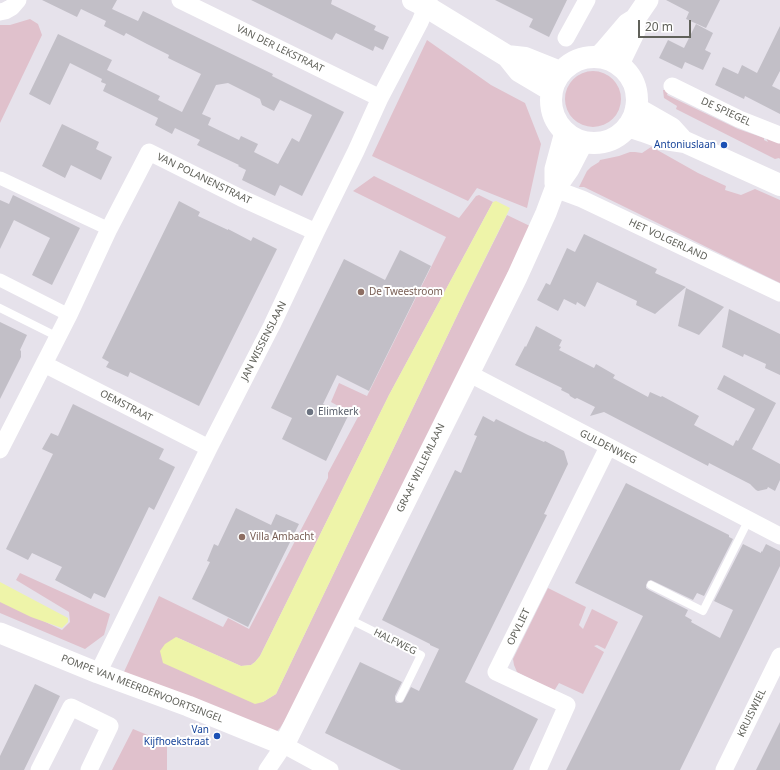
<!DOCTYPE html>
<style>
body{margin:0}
#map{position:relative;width:780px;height:770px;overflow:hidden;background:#e6e2eb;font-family:"Noto Sans",sans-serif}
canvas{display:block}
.scale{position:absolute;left:638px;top:20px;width:53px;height:18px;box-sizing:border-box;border:2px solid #60615a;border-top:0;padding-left:5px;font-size:12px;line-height:14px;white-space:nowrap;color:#60615a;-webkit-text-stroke:3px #fff;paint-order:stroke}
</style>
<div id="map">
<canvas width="780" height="770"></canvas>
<div class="scale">20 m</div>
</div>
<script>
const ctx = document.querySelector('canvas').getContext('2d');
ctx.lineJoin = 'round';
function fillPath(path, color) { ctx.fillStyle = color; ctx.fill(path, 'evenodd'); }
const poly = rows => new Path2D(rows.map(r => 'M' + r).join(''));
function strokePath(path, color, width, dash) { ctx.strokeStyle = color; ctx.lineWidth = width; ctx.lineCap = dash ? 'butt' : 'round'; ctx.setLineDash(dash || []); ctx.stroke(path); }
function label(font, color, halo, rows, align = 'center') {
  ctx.font = font + ' "Noto Sans",sans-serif'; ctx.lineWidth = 4; ctx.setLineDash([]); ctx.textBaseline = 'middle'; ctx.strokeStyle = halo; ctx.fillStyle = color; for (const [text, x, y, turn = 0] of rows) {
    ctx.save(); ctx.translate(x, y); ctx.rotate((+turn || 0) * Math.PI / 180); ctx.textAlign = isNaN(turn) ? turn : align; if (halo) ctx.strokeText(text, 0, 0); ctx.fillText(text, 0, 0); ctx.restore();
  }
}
fillPath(poly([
 [30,19,38,24,42,35,0,123,0,25,10,25],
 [427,40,491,85,525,103,541,144,527,208,477,188,468,201,372,156],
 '565 99a28 28 0 1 1 56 0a28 28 0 1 1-56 0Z',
 [663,90,669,90,667,95,738,129,764,138,764,140,768,142,765,136,780,142,780,159,779,158,775,159,676,109,677,106,664,98],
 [651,147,659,151,698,173,726,186,725,190,741,195,755,189,780,200,780,283,584,187,579,187,587,171,591,167,599,162,600,160,619,156,630,152,635,152,642,153],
 [374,176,459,218,476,196,479,195,493,202,389,395,260,656,255,662,251,665,241,666,176,637,263,702,276,694,465,299,507,215,532,227,304,690,280,728,272,736,123,674,159,596,223,627,228,618,249,629,328,478,328,473,358,417,331,402,339,383,367,396,446,237,353,191],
 [20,573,110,614,104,635,85,649,0,613,0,600,62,630,70,622,69,612,16,580],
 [548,588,586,607,579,625,583,629,592,609,618,622,605,649,597,645,594,646,604,652,583,694,559,683,554,691,517,672,514,665,513,659],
 [133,729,167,743,167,770,112,770]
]), '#e0c1cc');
fillPath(poly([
 [496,201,510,208,465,299,276,694,263,702,255,704,163,663,160,651,165,644,176,637,241,666,251,665,255,662,260,656,389,395,493,202],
 [0,582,68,618,68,622,62,628,31,617,0,602]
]), '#eef4a9');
fillPath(poly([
 [42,0,117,0,112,9,138,21,143,11,273,74,272,76,344,112,302,196,280,185,275,196,242,180,246,170,238,166,239,165,197,145,200,140,175,128,172,134,155,125,158,118,103,91,106,84,101,82,102,79,70,63,50,105,29,94,58,34,112,60,107,70,160,96,158,100,182,112,201,74,168,58,169,55,147,44,126,33,124,36,104,26,106,21,81,9,77,17],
 [228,83,260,99,262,105,274,111,280,100,312,115,299,142,292,138,278,164,254,152,258,144,241,136,239,140,208,125,211,118,202,114,216,85],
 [251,0,332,0,331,4,376,26,374,30,389,37,383,50,375,46,373,51,336,33,332,40],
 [495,0,567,0,549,37,529,27,533,19],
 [666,0,720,0,706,28,686,19,689,12],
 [696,24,713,33,705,50,711,53,703,70,685,62,682,69,659,58,668,40,684,48],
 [780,26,780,71,772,86,780,90,780,114,745,96,744,99,715,85,723,67,738,74,742,65,757,73],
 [62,124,99,142,96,149,112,157,101,180,71,165,65,178,42,166],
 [13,195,80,228,52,285,32,275,50,238,14,220,0,249,0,200,9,204],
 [179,201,200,212,198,216,228,230,228,229,251,241,253,237,277,249,199,406,130,372,128,377,106,367,109,362,102,358],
 [584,234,657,269,655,273,686,287,655,314,636,305,637,301,597,282,585,307,577,302,576,305,564,299,558,311,537,300,546,283,550,285,567,248,575,252],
 [400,250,431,266,369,391,337,375,323,404,348,416,326,461,282,439,292,418,271,408,344,259,385,280],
 [686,288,724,307,699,335,678,326],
 [729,309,780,334,780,375,765,368,766,364,744,354,743,357,722,347],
 [0,322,27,335,20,350,21,351,21,357,0,399],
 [536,326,562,340,559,346,561,347,559,350,594,368,596,364,615,375,613,378,648,397,650,392,661,397,662,396,699,416,694,425,733,446,736,440,738,441,755,409,717,389,724,375,776,403,752,449,780,464,780,480,775,491,768,487,767,489,758,491,756,490,750,484,709,463,708,466,604,412,590,416,595,407,577,398,575,399,570,396,569,394,561,390,562,388,515,365,525,346,526,347],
 [73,404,164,449,159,459,175,467,154,510,149,507,105,598,94,593,91,599,55,580,62,567,32,553,28,560,6,549,53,454,42,449,51,433,58,436],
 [483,416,494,422,496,419,528,435,544,442,545,441,564,451,568,464,544,514,547,515,465,682,538,719,513,770,401,770,325,733,360,662,402,682,395,696,395,701,397,703,401,703,403,702,411,687,419,691,439,649,430,645,430,644,382,620,455,470,461,473,477,436,474,435],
 [626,483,729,535,729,537,733,539,704,596,697,593,693,600,651,580,648,581,646,585,646,588,649,590,688,610,685,616,692,620,691,622,720,638,733,610,714,601,743,544,761,553,761,551,762,552,766,544,780,551,780,566,680,770,566,770,643,616,575,583],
 [236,508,271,525,276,514,299,524,248,627,192,599,210,562,207,561,214,544,218,546],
 [35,684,60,696,24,770,0,770,0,756],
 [780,722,780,770,756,770]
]), '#c2bfc7');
strokePath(poly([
 [0,308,58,337],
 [651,585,703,611,749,519],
 [347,618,421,655,400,698]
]), '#fff', 8);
strokePath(poly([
 [0,178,109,229],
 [0,280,69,315]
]), '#fff', 13);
strokePath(poly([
 [180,0,380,98],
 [0,12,5,11,12,7,18,0],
 [566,38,587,0],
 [672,86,739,119,780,135],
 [555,189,582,199,780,293],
 [44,364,209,448],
 [468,373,780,536],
 [0,450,69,315,109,229,149,152,241,198,316,232],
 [98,673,209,448,272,325,316,232,356,151,380,98,420,22,429,0],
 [39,770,71,707,110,726,89,770],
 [267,770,284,745,330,770],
 [538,770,567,705,496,672,608,447],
 [724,770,780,656]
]), '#fff', 17);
strokePath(poly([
 [599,56,604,51,627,24,635,19,648,0],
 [619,64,635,31,635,19],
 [555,184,555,169,565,132],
 [0,633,98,673,188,706,284,745,517,277,546,213,555,189,569,169,583,142]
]), '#fff', 21);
strokePath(poly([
 [413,0,427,7,507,56,519,71,551,90],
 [507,56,525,58,560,72],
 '551 100a43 43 0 1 1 86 0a43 43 0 1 1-86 0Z',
 [636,108,671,128,681,139],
 [628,126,643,131,665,139,685,142,780,185]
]), '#fff', 22);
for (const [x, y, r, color] of [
 [724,145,4,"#1a4fb4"],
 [361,292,4,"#8d6e63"],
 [310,412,4,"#6b7280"],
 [242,537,4,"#8d6e63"],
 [217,736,4,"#1a4fb4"]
]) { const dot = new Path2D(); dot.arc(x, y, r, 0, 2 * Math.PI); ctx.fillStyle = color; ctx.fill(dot); strokePath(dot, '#fff', 1.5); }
label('10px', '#60615a', '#fff', [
 ["VAN DER LEKSTRAAT",280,49,26],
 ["DE SPIEGEL",726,112,25],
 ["VAN POLANENSTRAAT",204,179,26],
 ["HET VOLGERLAND",668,240,25],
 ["JAN WISSENSLAAN",264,341,-63],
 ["OEMSTRAAT",126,406,27],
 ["GULDENWEG",608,447,27],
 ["GRAAF WILLEMLAAN",421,468,-64],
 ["OPVLIET",519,627,-64],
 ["HALFWEG",395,642,26],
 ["POMPE VAN MEERDERVOORTSINGEL",142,689,21],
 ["KRUISWIEL",752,713,-64]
]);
label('10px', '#164399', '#fff', [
 ["Antoniuslaan",716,145],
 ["Van",209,730],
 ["Kijfhoekstraat",209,742]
], 'right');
label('10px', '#785e54', '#fff', [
 ["De Tweestroom",369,292],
 ["Villa Ambacht",250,537]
], 'left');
label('10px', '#5b616d', '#fff', [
 ["Elimkerk",318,412]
], 'left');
</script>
